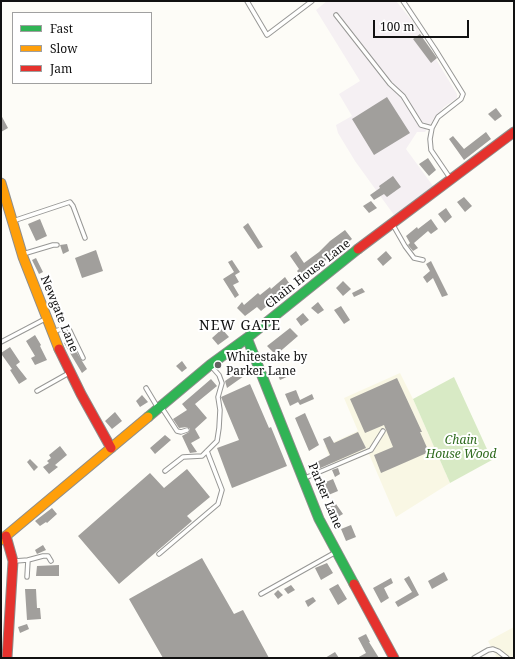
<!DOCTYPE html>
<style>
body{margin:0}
#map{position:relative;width:515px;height:659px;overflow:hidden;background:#fdfcf7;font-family:"Noto Serif",serif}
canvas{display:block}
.frame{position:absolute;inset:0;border:2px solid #111;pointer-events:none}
.legend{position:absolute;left:12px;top:12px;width:140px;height:72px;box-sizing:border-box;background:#fff;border:1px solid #a0a0a0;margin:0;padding:5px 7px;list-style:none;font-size:12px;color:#111}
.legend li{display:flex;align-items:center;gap:8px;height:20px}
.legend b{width:20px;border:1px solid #a0a0a0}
.scale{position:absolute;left:373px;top:20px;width:96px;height:18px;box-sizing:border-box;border:2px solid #111;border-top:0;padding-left:5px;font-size:12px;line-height:14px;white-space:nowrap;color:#111;-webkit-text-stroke:3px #fff;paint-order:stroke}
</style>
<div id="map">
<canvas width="515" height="659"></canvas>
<div class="frame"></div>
<ul class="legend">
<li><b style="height:5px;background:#30b455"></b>Fast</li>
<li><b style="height:5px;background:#ff9f0a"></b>Slow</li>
<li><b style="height:5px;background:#e5322d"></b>Jam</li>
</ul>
<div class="scale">100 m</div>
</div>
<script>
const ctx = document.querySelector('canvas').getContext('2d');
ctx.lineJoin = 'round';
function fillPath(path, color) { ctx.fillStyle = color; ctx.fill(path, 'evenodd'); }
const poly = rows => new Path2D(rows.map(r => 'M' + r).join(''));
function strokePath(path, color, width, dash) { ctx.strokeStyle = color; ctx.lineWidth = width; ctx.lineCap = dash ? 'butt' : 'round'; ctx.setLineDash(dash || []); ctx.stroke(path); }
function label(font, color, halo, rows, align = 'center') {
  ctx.font = font + ' "Noto Serif",serif'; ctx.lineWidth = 4; ctx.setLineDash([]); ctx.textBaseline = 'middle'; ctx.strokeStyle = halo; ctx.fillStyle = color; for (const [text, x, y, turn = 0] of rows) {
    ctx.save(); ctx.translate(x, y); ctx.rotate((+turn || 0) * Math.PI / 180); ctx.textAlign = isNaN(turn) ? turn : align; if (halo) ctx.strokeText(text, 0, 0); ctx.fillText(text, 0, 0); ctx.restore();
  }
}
fillPath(poly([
 [327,1,396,1,414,23,457,94,457,98,444,107,433,120,425,132,417,132,406,149,433,186,394,215,355,161,338,133,336,125,352,116,339,94,360,81,316,10]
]), '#f5f0f3');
fillPath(poly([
 [400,373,413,399,450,483,396,517,369,454,334,468,325,446,358,431,344,398],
 [514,627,514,658,497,658,488,641]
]), '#f9f7e4');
fillPath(poly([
 [454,377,492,460,450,483,413,399]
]), '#d8eac5');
fillPath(poly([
 [420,34,437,58,431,63,413,39],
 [387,97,410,133,374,155,352,119],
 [496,108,502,116,495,121,488,114],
 [1,115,8,128,1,132],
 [486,132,491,139,464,160,449,139,453,136,464,149],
 [428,158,436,170,429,176,419,164],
 [393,176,401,187,387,197,384,194,374,200,370,195,380,188,379,186],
 [464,197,472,206,465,212,457,202],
 [371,201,377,208,369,213,363,206],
 [446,208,452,217,445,223,438,214],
 [40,219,47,236,36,241,28,224],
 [431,219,438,229,431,234,428,231,414,243,418,248,413,251,408,245,410,243,406,236,417,227,418,229],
 [248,223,263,247,258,249,243,227],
 [345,230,352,239,323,263,314,269,314,268,303,278,297,271,299,269,290,256,296,251,304,263,319,252,330,241],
 [67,244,69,251,63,254,60,245],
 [96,250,103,271,82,278,75,258],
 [386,251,392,258,383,266,377,259],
 [36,258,43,272,39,274,32,260],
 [232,260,240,272,235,275,239,282,233,285,239,295,235,298,223,279,234,272,228,262],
 [431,261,448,295,442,297,433,278,427,283,423,277,430,271,426,264],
 [285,277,289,283,283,288,285,291,261,311,257,307,245,316,237,308,242,302,244,305,258,293,260,295,270,287,271,289],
 [343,281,351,289,343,296,336,288],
 [362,288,365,292,354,297,352,293],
 [318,302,324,310,318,314,311,308],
 [341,306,350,320,344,324,334,310],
 [303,313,309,320,301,326,296,319],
 [290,328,298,336,276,355,267,346],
 [222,329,229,337,218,345,212,338],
 [35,335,41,345,40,346,47,360,35,365,31,358,35,356,26,341],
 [69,340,87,369,82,373,64,343],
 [10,347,20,362,16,365,27,379,19,384,10,370,12,369,2,355,1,353],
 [182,361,187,368,182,372,176,366],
 [247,366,251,371,227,388,225,381],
 [288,368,291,375,280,380,277,373],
 [397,378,416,419,422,432,420,432,429,452,381,473,374,455,393,447,384,425,365,433,350,399],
 [211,379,217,386,195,404,207,418,195,429,200,438,191,443,197,452,190,453,182,436,189,432,190,429,187,427,179,428,173,419,187,410,182,404],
 [250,384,269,428,271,427,287,466,232,488,217,448,239,440,221,397],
 [296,390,300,400,312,394,314,399,300,405,298,402,290,406,285,394],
 [142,395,148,402,140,407,136,401],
 [115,412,122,421,112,429,105,421],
 [305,413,319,445,309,451,295,418],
 [358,432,366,448,316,470,313,464,330,455,323,439,330,436,334,443],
 [165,435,171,440,155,454,150,448],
 [60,446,67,455,55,465,58,467,49,474,43,467,49,463,47,461,51,458,49,455],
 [30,459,38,467,34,471,27,462],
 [338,468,340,474,335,477,332,470],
 [187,469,210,497,187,516,192,521,119,584,78,536,150,473,164,488],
 [333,479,338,491,326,496,321,484],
 [336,504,343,514,336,518,329,507],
 [52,508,57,514,47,523,46,522,40,526,35,521],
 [351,525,356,537,346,541,341,529],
 [43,545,46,550,37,554,35,550],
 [202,558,234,614,243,610,269,658,163,658,129,599],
 [327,563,333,573,321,580,315,568],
 [59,565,59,576,36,576,37,566],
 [444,572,448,580,432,589,428,581],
 [409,576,419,595,398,607,395,602,412,592,404,579],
 [391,578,393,583,384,588,389,598,381,603,373,588],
 [338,584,347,599,338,605,329,589],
 [291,585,295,590,288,594,284,589],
 [25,589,36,589,37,608,40,608,41,619,27,620],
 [278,590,283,595,278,599,274,594],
 [313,597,316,601,308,607,305,601],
 [27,624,29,629,20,633,18,627],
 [366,634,370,642,369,642,379,658,357,658,366,653,358,638],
 [335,652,339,658,325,658]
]), '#a19f9c');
const lane = poly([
 [247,1,267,35,312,1],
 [403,1,435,49,463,94,461,99,438,117,432,128],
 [336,15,390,84,403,96,421,125,432,128,430,139,431,150,450,178],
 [13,221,70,202,73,206,85,238],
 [393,225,405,246,414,258,423,260],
 [23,254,53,245,57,245],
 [52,332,68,327,83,358],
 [1,342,45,319],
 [146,388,158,408],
 [37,391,69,373],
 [162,408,177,431,181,432,187,430],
 [165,471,183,457,202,456,217,441,219,428,220,410,218,397,222,383,219,375,211,366],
 [305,478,371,450,383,431],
 [159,554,218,504,222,490,207,451],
 [28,560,43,556,48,556,51,561],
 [15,561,28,560,27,577],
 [261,594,336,552],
 [474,658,488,650,493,649,498,651,507,658]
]);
const fast = poly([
 [247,338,319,519,354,584],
 [148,417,210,365,247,338,358,249]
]);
const slow = poly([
 [1,183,23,257,59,349],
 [1,540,148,417]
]);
const jam = poly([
 [358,249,514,132],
 [59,349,81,394,111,448],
 [6,536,13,561,7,658],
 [354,584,394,658]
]);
strokePath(lane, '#979795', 5.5);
strokePath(fast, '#8e8d8b', 11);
strokePath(slow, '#8e8d8b', 11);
strokePath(jam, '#8e8d8b', 11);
strokePath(lane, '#fffffe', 3.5);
strokePath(fast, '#30b455', 9);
strokePath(slow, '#ff9f0a', 9);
strokePath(jam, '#e5322d', 9);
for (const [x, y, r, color] of [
 [218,365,4,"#646362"]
]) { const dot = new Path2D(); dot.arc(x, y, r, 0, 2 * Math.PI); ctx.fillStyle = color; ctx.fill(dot); strokePath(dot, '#fff', 1.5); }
label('12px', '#111', '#fff', [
 ["Chain House Lane",308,274,-38],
 ["Newgate Lane",59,314,68],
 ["Parker Lane",325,496,67]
]);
label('12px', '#111', '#fff', [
 ["Whitestake by",226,358],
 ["Parker Lane",226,372]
], 'left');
label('italic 12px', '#2f6b1f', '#fff', [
 ["Chain",461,441],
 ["House Wood",461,455]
]);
ctx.letterSpacing = '1px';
label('14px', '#111', '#fff', [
 ["NEW GATE",240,326]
]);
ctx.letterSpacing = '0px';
</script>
